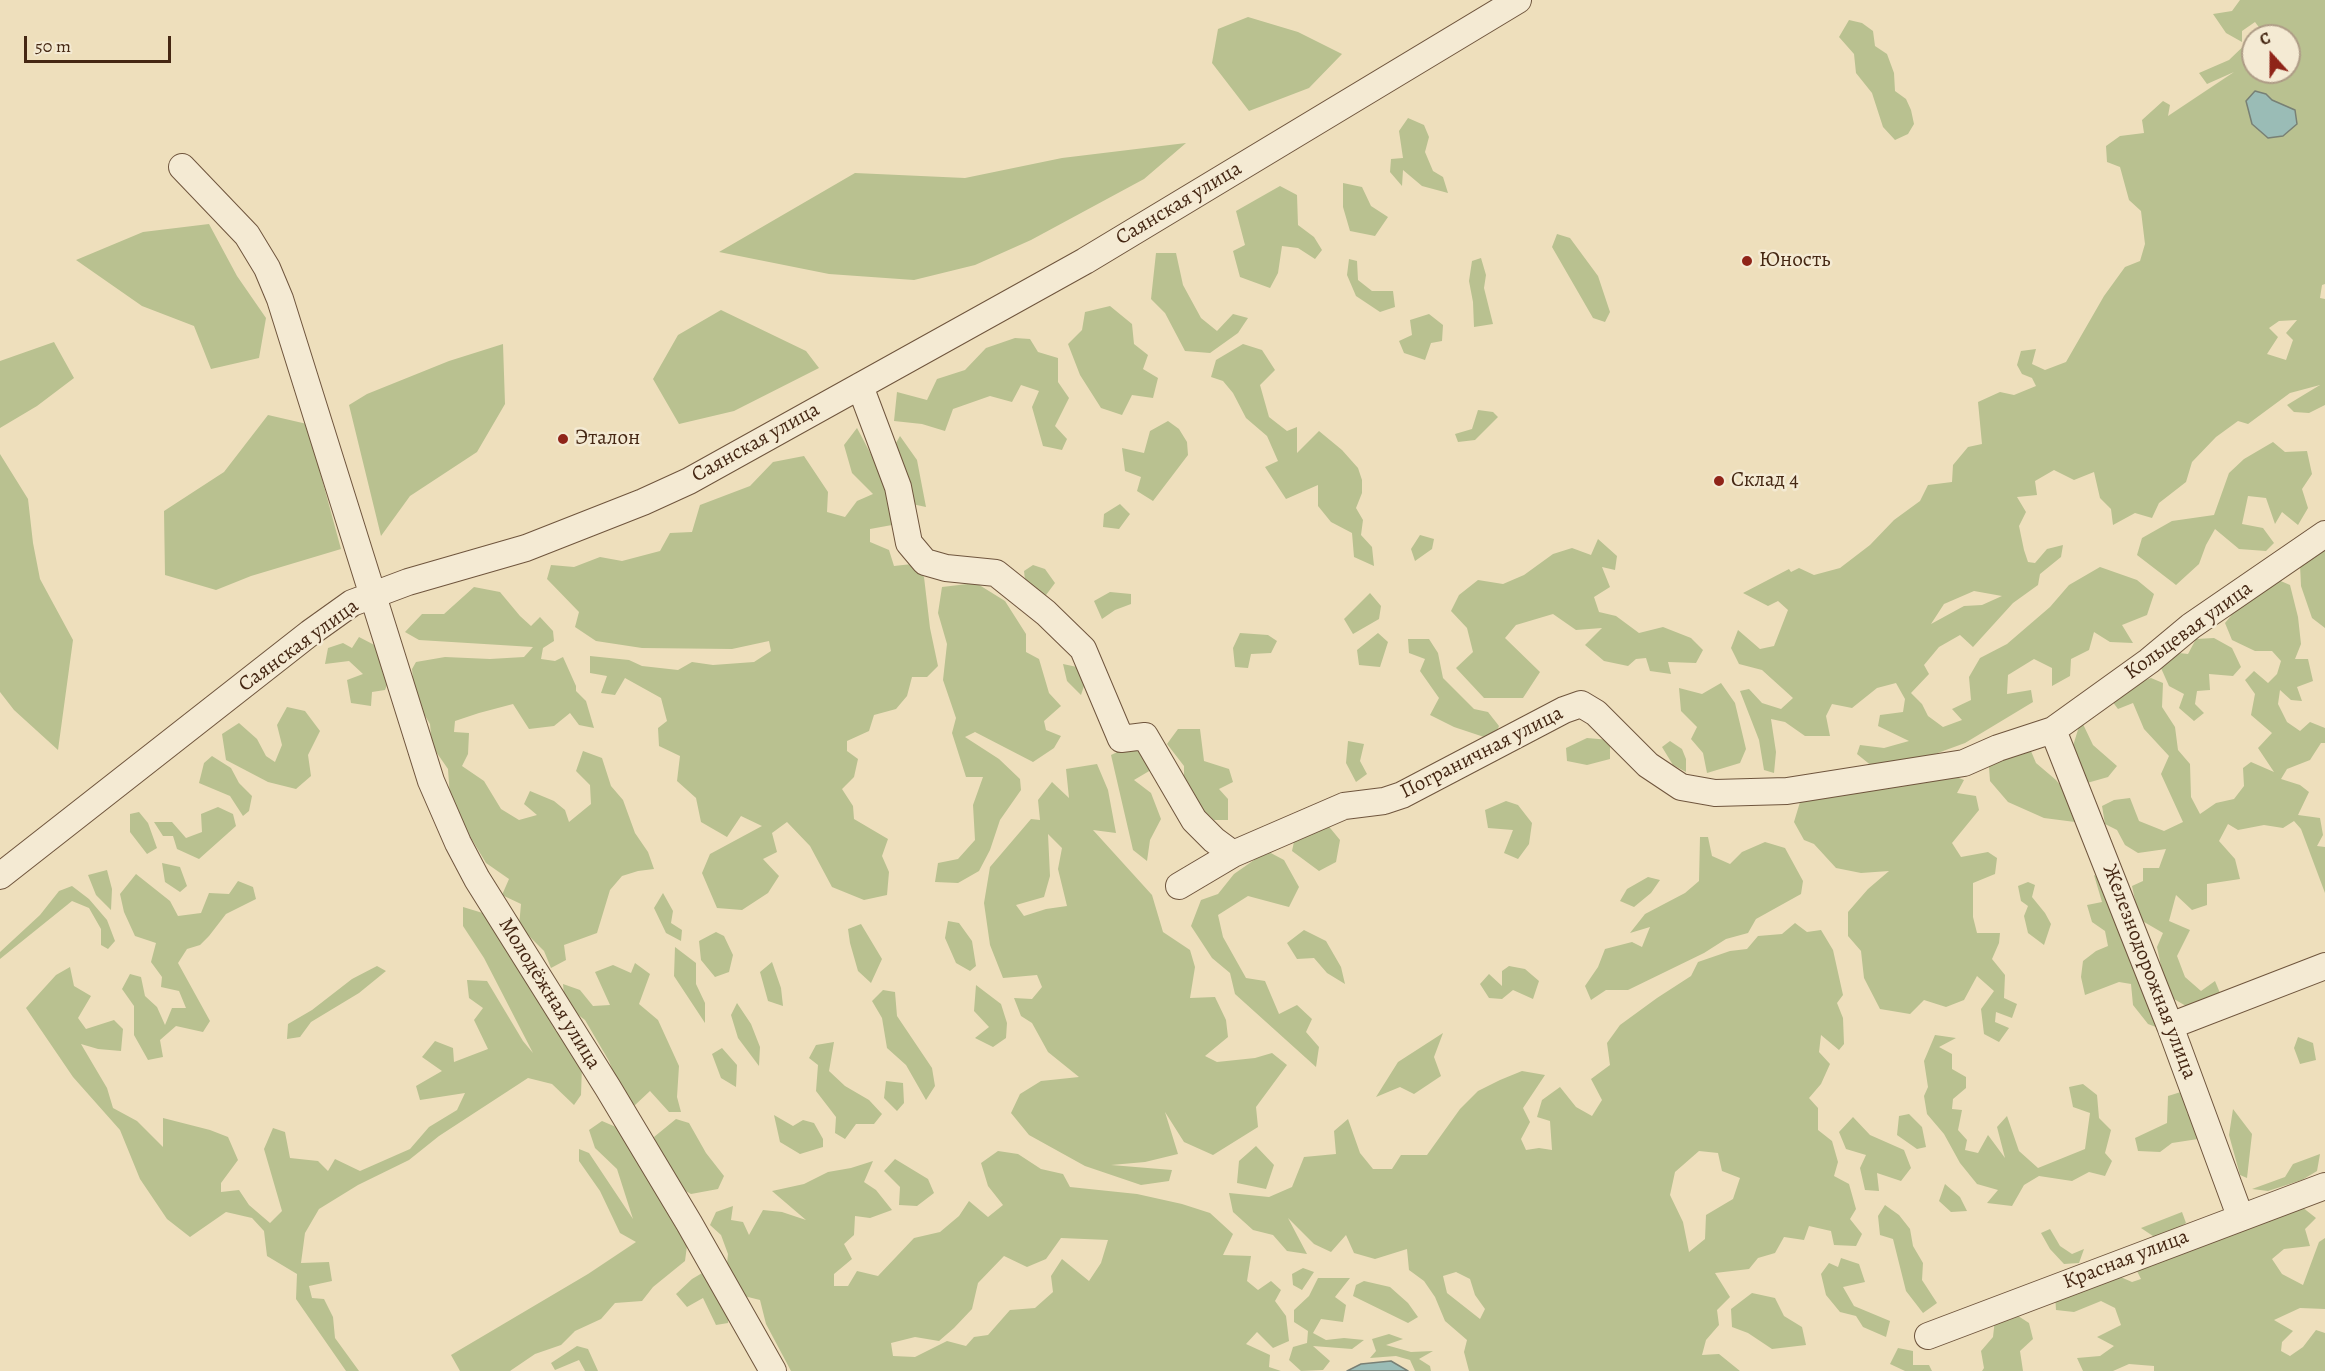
<!DOCTYPE html>
<meta charset="utf-8">
<style>
body{margin:0}
#map{position:relative;width:2325px;height:1371px;overflow:hidden;background:#eedfbc;font-family:Alegreya,serif}
canvas{display:block}
.north{position:absolute;left:2241px;top:24px;width:60px;height:60px;box-sizing:border-box;background:#f4ead3;border:2px solid #ae9c86;border-radius:50%;rotate:339deg;font-size:16px;font-weight:700;line-height:24px;text-align:center;color:#452713}
.north::after{content:'';display:block;margin:auto;width:21px;height:27px;background:#8f2418;clip-path:polygon(50% 0,100% 100%,50% 72%,0 100%)}
.scale{position:absolute;left:24px;top:36px;width:147px;height:27px;box-sizing:border-box;border:3px solid #452713;border-top:0;padding-left:8px;font-size:18px;line-height:21px;white-space:nowrap;color:#452713;-webkit-text-stroke:4px #f4ead3;paint-order:stroke}
</style>
<div id="map">
<canvas width="2325" height="1371"></canvas>
<div class="north">С</div>
<div class="scale">50 m</div>
</div>
<script>
const ctx = document.querySelector('canvas').getContext('2d');
ctx.lineJoin = 'round';
function fillPath(path, color) { ctx.fillStyle = color; ctx.fill(path, 'evenodd'); }
const poly = rows => new Path2D(rows.map(r => 'M' + r).join(''));
function strokePath(path, color, width, dash) { ctx.strokeStyle = color; ctx.lineWidth = width; ctx.lineCap = dash ? 'butt' : 'round'; ctx.setLineDash(dash || []); ctx.stroke(path); }
function label(font, color, halo, rows, align = 'center') {
  ctx.font = font + ' Alegreya,serif'; ctx.lineWidth = 5; ctx.setLineDash([]); ctx.textBaseline = 'middle'; ctx.strokeStyle = halo; ctx.fillStyle = color; for (const [text, x, y, turn = 0] of rows) {
    ctx.save(); ctx.translate(x, y); ctx.rotate((+turn || 0) * Math.PI / 180); ctx.textAlign = isNaN(turn) ? turn : align; if (halo) ctx.strokeText(text, 0, 0); ctx.fillText(text, 0, 0); ctx.restore();
  }
}
fillPath(poly([
 [2240,0,2325,0,2325,284,2322,285,2320,298,2325,299,2325,405,2309,413,2294,412,2287,405,2320,385,2290,393,2248,424,2238,421,2216,437,2192,462,2186,482,2159,503,2152,518,2135,513,2113,525,2111,509,2100,498,2094,472,2074,480,2054,470,2035,481,2037,495,2017,497,2026,512,2019,526,2024,550,2028,562,2035,563,2047,549,2063,545,2061,557,2040,574,2038,585,2013,603,1973,647,1960,635,1939,647,1924,665,1929,674,1911,693,1922,704,1928,716,1943,727,1962,720,1952,709,1971,700,1969,677,1980,658,2007,644,2050,607,2069,585,2100,567,2137,580,2154,594,2147,615,2122,625,2133,643,2110,642,2094,632,2089,650,2071,659,2070,676,2052,686,2052,668,2034,659,2008,675,2007,694,2031,690,2033,702,1965,743,1905,765,1873,767,1857,754,1860,745,1884,748,1909,741,1878,726,1880,715,1903,712,1905,699,1896,683,1877,688,1852,708,1832,704,1826,716,1830,736,1805,736,1785,722,1771,719,1776,752,1774,773,1764,770,1759,740,1740,691,1749,689,1762,703,1781,709,1793,698,1762,670,1739,664,1731,648,1738,630,1760,649,1774,646,1788,610,1778,601,1768,606,1743,593,1789,569,1791,572,1799,568,1814,575,1840,568,1870,545,1894,520,1920,501,1928,485,1952,482,1953,465,1968,447,1982,444,1978,402,2000,392,2014,395,2036,386,2032,378,2022,374,2017,365,2021,351,2036,349,2032,364,2045,370,2066,362,2104,296,2125,267,2140,261,2145,244,2141,211,2129,200,2120,167,2107,162,2106,146,2120,136,2144,133,2142,120,2163,101,2170,105,2168,116,2234,72,2207,84,2199,73,2229,60,2253,37,2253,72,2289,72,2289,36,2254,36,2261,30,2255,22,2242,31,2242,42,2226,33,2213,14,2232,11],
 [2297,320,2286,333,2293,340,2286,360,2267,354,2278,337,2269,328,2279,321],
 [1974,591,2002,596,1982,605,1964,606,1931,624,1944,604],
 [1248,17,1298,32,1342,54,1309,88,1249,111,1212,63,1218,29],
 [1849,20,1862,23,1873,31,1875,46,1887,54,1894,73,1895,91,1906,99,1911,110,1914,124,1908,134,1895,140,1883,127,1872,93,1856,73,1854,54,1839,37],
 [1408,118,1424,125,1429,137,1425,152,1433,171,1443,177,1448,193,1422,186,1403,170,1402,186,1390,172,1391,159,1403,158,1399,131],
 [1186,143,1144,179,1031,240,975,265,914,280,829,274,719,252,855,173,965,178,1062,158],
 [1343,183,1362,187,1371,206,1388,217,1375,236,1350,231,1343,207],
 [1280,186,1297,195,1298,225,1314,237,1322,250,1315,259,1298,248,1282,246,1278,273,1270,288,1240,277,1233,251,1245,245,1236,211],
 [209,224,237,276,266,318,259,358,211,369,194,326,142,306,76,260,143,232],
 [1557,234,1570,238,1598,276,1610,312,1605,322,1593,318,1552,247],
 [1156,253,1176,253,1183,285,1201,318,1217,331,1233,314,1248,318,1238,333,1210,353,1185,351,1165,313,1151,299],
 [1481,258,1486,275,1484,288,1493,324,1474,327,1473,302,1469,281,1472,261],
 [1349,259,1357,261,1358,280,1372,291,1393,291,1395,307,1380,312,1356,296,1347,275],
 [1110,306,1132,324,1134,344,1148,355,1143,369,1158,378,1153,398,1132,395,1122,415,1101,408,1080,375,1068,344,1082,330,1085,312],
 [721,310,806,351,819,368,734,411,679,424,653,379,678,335],
 [1429,314,1443,325,1442,341,1431,343,1425,360,1404,353,1399,341,1412,335,1410,320],
 [1015,338,1030,339,1038,352,1058,358,1058,382,1069,398,1055,426,1067,439,1062,450,1043,446,1032,407,1039,391,1021,385,1012,402,990,396,953,409,945,431,922,424,894,421,897,392,927,400,937,379,965,370,986,348],
 [54,342,74,378,37,406,0,428,0,361],
 [503,344,505,404,477,452,410,496,381,536,349,405,367,394,449,361],
 [1243,344,1262,350,1275,370,1260,385,1269,417,1287,431,1297,427,1297,453,1319,431,1342,450,1358,468,1362,480,1362,493,1356,508,1363,520,1361,535,1372,547,1374,566,1354,557,1352,533,1331,522,1318,506,1318,485,1286,499,1265,467,1278,461,1267,436,1246,418,1233,393,1223,381,1211,377,1216,360],
 [1478,410,1493,412,1498,417,1475,440,1458,442,1455,434,1472,429],
 [268,415,307,424,341,549,251,576,216,590,165,575,164,511,224,472],
 [1168,421,1179,429,1187,442,1188,455,1153,501,1137,491,1141,477,1125,471,1122,448,1144,453,1150,431],
 [857,428,874,460,890,498,892,525,870,529,870,542,889,550,894,566,912,564,924,577,930,628,938,666,927,677,912,677,907,696,896,709,874,715,869,731,847,741,847,751,858,759,854,777,842,789,853,806,854,819,888,839,882,856,889,872,887,895,864,900,832,887,810,846,787,822,772,833,777,852,763,859,779,876,768,893,742,910,717,908,702,873,710,854,762,826,741,816,727,837,701,822,696,798,677,781,680,756,659,746,658,728,667,721,661,698,625,678,615,695,601,693,607,676,590,673,590,656,629,660,642,666,678,670,692,662,713,665,754,662,771,651,769,641,732,649,642,648,596,641,575,627,579,612,547,579,551,565,574,567,600,557,622,561,660,551,670,533,692,532,700,505,750,486,773,462,804,456,828,492,827,512,845,517,857,501,873,494,852,473,844,445],
 [900,436,917,460,926,507,912,504,896,443],
 [2273,442,2285,452,2307,451,2312,474,2302,489,2308,508,2298,525,2282,512,2275,524,2266,498,2248,496,2242,524,2263,528,2274,543,2266,551,2239,549,2215,529,2206,545,2199,564,2176,585,2137,555,2142,538,2172,521,2214,515,2229,473,2244,459],
 [0,454,28,499,33,543,40,579,73,640,58,750,14,710,0,692],
 [1120,504,1130,514,1119,529,1103,527,1104,514],
 [1420,535,1434,539,1432,549,1415,561,1411,549],
 [1598,539,1617,556,1615,570,1602,567,1610,587,1594,597,1599,612,1616,616,1639,633,1663,627,1691,638,1703,650,1696,663,1668,662,1671,674,1650,671,1646,658,1636,659,1628,666,1604,661,1585,645,1602,628,1576,630,1553,614,1516,625,1505,638,1540,672,1523,698,1484,698,1456,668,1473,652,1467,628,1451,611,1459,595,1478,580,1503,584,1524,575,1553,554,1572,548,1591,555],
 [2325,545,2325,628,2312,618,2301,586,2300,565],
 [1033,565,1045,569,1055,583,1043,599,1026,589,1024,571],
 [2276,579,2290,585,2298,617,2301,644,2295,659,2308,659,2313,681,2297,687,2302,701,2291,700,2280,690,2278,704,2287,722,2300,731,2310,722,2325,728,2325,743,2321,743,2310,760,2287,769,2281,779,2300,785,2309,792,2298,815,2320,818,2323,835,2317,846,2325,847,2325,893,2301,829,2294,821,2283,828,2264,825,2238,830,2228,824,2219,841,2235,859,2240,879,2207,884,2207,905,2192,910,2176,895,2169,921,2190,930,2177,956,2185,977,2201,991,2215,981,2220,993,2206,1003,2186,1006,2167,995,2157,947,2163,933,2139,919,2132,886,2143,881,2143,868,2159,868,2166,849,2138,853,2125,845,2117,830,2105,824,2102,806,2114,800,2130,798,2139,821,2164,831,2183,822,2161,774,2169,756,2144,729,2133,703,2118,709,2109,697,2129,686,2151,678,2163,683,2162,707,2175,727,2178,750,2190,764,2191,797,2200,814,2216,803,2234,799,2244,786,2243,768,2251,762,2274,772,2258,748,2272,733,2251,715,2255,694,2245,680,2254,671,2268,683,2277,674,2281,661,2272,651,2255,651,2232,640,2225,623,2247,596],
 [976,583,1005,601,1026,634,1026,652,1039,659,1049,693,1061,706,1044,721,1046,730,1061,736,1054,748,1033,762,975,732,965,737,999,759,1020,779,1021,790,1000,820,990,850,979,871,958,883,935,882,938,863,958,859,975,840,973,805,983,777,966,777,952,733,956,718,943,680,947,644,938,613,942,587],
 [474,587,500,592,520,616,531,626,540,617,553,631,554,641,543,648,541,659,555,661,563,657,576,686,576,691,586,701,594,728,579,725,570,713,554,726,529,729,513,704,479,713,455,721,454,732,469,733,468,754,462,766,484,781,501,809,519,820,537,815,524,804,530,791,554,801,565,810,569,822,591,804,590,785,576,771,583,751,602,758,611,786,623,800,635,833,648,852,654,869,638,871,622,876,610,890,597,933,564,945,566,960,551,968,544,951,519,926,521,904,502,895,509,879,486,863,465,828,450,797,448,769,432,746,430,724,415,699,412,669,416,662,445,657,490,659,524,657,533,647,419,640,405,632,422,614,444,614],
 [1110,592,1131,594,1131,604,1115,610,1102,619,1094,601],
 [1370,593,1381,606,1379,619,1353,634,1344,619],
 [1240,633,1268,635,1277,641,1271,653,1251,654,1248,668,1235,667,1233,648],
 [1378,633,1388,642,1380,667,1359,665,1357,650],
 [359,637,384,650,391,675,385,690,372,692,371,706,351,703,347,680,363,674,349,661,325,664,328,648,343,643,352,648],
 [2214,638,2232,648,2241,667,2233,676,2209,674,2210,690,2197,691,2195,704,2204,713,2194,721,2179,708,2184,694,2169,686,2161,668,2170,652,2188,654,2196,639],
 [1408,639,1429,639,1438,653,1443,678,1474,709,1488,712,1499,726,1493,740,1454,727,1430,715,1439,698,1420,671,1425,659,1409,653],
 [1063,664,1077,667,1085,683,1081,695,1067,681],
 [1721,683,1735,703,1746,749,1740,763,1707,773,1703,753,1691,739,1697,727,1681,711,1679,688,1702,694],
 [287,707,305,711,320,731,308,755,311,776,296,789,268,782,226,760,222,734,239,723,257,739,266,756,275,762,282,745,277,725],
 [2081,720,2093,745,2117,766,2108,777,2087,783,2072,749],
 [1178,729,1200,729,1204,761,1229,769,1233,782,1219,789,1228,799,1228,820,1214,820,1184,792,1184,766,1167,744],
 [1587,738,1610,740,1610,759,1587,765,1567,761,1566,748],
 [1348,741,1364,744,1360,761,1367,774,1356,782,1346,763],
 [1670,741,1682,749,1686,759,1686,772,1673,765,1662,747],
 [2028,744,2036,763,2056,780,2072,800,2075,822,2044,818,2008,802,1990,781,1989,767,1996,752],
 [1128,747,1145,748,1156,767,1134,780,1151,793,1161,819,1150,840,1147,861,1133,850,1111,755],
 [212,756,231,768,239,783,252,796,249,811,243,816,230,796,199,783,204,763],
 [1097,764,1108,790,1116,833,1093,830,1152,895,1163,932,1190,950,1195,967,1190,998,1215,997,1226,1020,1228,1037,1205,1056,1217,1062,1255,1058,1272,1053,1287,1065,1256,1107,1258,1127,1213,1155,1184,1142,1165,1112,1178,1154,1145,1162,1111,1165,1172,1170,1169,1181,1141,1185,1085,1166,1029,1135,1011,1113,1020,1094,1041,1081,1079,1077,1048,1052,1032,1023,1021,1016,1014,998,1032,999,1042,987,1037,975,1003,978,990,945,984,903,990,867,1031,819,1040,820,1038,800,1052,782,1069,798,1066,769],
 [1048,834,1062,848,1058,869,1067,906,1046,909,1024,916,1016,905,1044,897,1050,876],
 [1946,773,1964,780,1957,793,1976,796,1979,810,1952,843,1961,857,1988,852,1997,858,1995,874,1973,883,1973,917,1977,933,2000,933,1999,943,1992,959,2005,975,2004,998,2017,1004,2012,1018,1996,1012,1995,1022,2009,1028,1999,1042,1984,1034,1981,1009,1994,991,1977,976,1964,1000,1946,1007,1924,1000,1910,1014,1880,1009,1864,978,1861,951,1848,936,1848,912,1868,889,1889,871,1861,873,1836,868,1814,844,1804,840,1794,822,1800,802],
 [1506,801,1518,805,1532,823,1529,844,1518,859,1504,853,1513,830,1488,828,1485,810],
 [218,807,233,814,236,826,199,859,177,849,173,836,163,836,154,822,172,822,186,838,202,832,201,814],
 [139,812,148,823,157,848,147,854,130,832,130,814],
 [1326,823,1340,840,1336,862,1319,871,1292,851,1295,837],
 [1700,837,1708,837,1712,856,1730,864,1742,852,1765,842,1785,848,1803,881,1801,894,1756,919,1748,933,1726,939,1704,953,1628,990,1606,990,1591,1000,1585,986,1598,967,1605,949,1632,942,1642,947,1650,927,1630,933,1645,914,1685,893,1699,881],
 [1267,851,1284,860,1299,887,1289,907,1248,896,1218,915,1223,937,1246,978,1265,981,1279,1014,1297,1005,1312,1019,1306,1032,1319,1047,1316,1067,1235,994,1230,973,1212,958,1191,926,1201,900,1218,894,1234,874],
 [162,863,180,867,187,886,180,892,165,882],
 [107,870,112,889,111,910,96,895,88,875],
 [136,874,170,901,178,916,201,913,209,893,229,894,238,881,253,887,256,899,226,914,209,936,200,945,187,949,178,963,210,1021,203,1032,176,1026,160,1040,163,1057,148,1060,134,1035,134,1006,122,989,130,974,141,977,145,996,157,1007,165,1025,172,1008,186,1008,179,991,161,987,162,977,151,962,156,943,135,936,124,912,120,894],
 [2094,875,2104,880,2161,1029,2148,1024,2133,1005,2131,984,2119,982,2085,995,2081,977,2083,961,2096,951,2108,946,2105,931,2092,922,2087,905,2102,902],
 [1648,877,1660,880,1651,893,1634,907,1620,901,1627,889],
 [2028,882,2035,885,2032,897,2045,913,2051,924,2044,945,2028,933,2024,916,2028,906,2021,901,2018,886],
 [72,886,89,899,107,920,115,941,108,949,101,945,101,929,89,908,72,901,0,959,0,952,40,915,59,891],
 [663,893,673,911,671,923,682,930,681,941,666,933,654,908],
 [463,907,486,914,513,955,533,994,550,1013,552,1025,582,1066,581,1095,574,1105,552,1084,528,1078,439,1136,409,1160,358,1185,319,1209,305,1233,301,1263,329,1262,332,1281,309,1286,312,1298,324,1299,333,1317,335,1338,359,1371,346,1371,296,1299,297,1274,267,1256,264,1231,252,1218,226,1212,190,1237,167,1219,140,1179,120,1130,73,1077,26,1008,56,975,70,967,74,986,91,996,78,1018,86,1029,114,1020,123,1029,121,1051,98,1049,81,1044,107,1088,113,1108,137,1121,163,1147,163,1118,210,1130,228,1137,238,1160,221,1183,221,1192,239,1190,249,1205,270,1223,282,1211,264,1149,273,1128,285,1132,290,1158,318,1161,328,1171,335,1159,360,1171,410,1149,429,1127,457,1110,465,1093,420,1100,416,1086,442,1071,422,1057,435,1041,453,1048,454,1062,488,1049,474,1020,483,1008,469,998,467,980,487,981,523,1041,533,1053,484,958,463,926],
 [948,921,959,923,972,941,976,966,970,971,956,963,945,938],
 [1795,923,1807,932,1821,930,1833,950,1843,995,1837,1003,1843,1018,1844,1044,1839,1050,1821,1035,1819,1052,1830,1064,1821,1084,1809,1098,1818,1108,1818,1130,1832,1141,1838,1162,1834,1176,1849,1184,1856,1209,1850,1219,1862,1234,1856,1246,1834,1245,1831,1231,1809,1226,1804,1240,1784,1237,1775,1253,1758,1258,1749,1269,1715,1273,1730,1297,1717,1310,1719,1325,1706,1340,1702,1355,1719,1354,1740,1371,1469,1371,1464,1352,1467,1340,1445,1321,1435,1297,1424,1281,1409,1270,1407,1249,1375,1259,1354,1253,1346,1235,1331,1252,1314,1244,1288,1218,1307,1254,1287,1251,1273,1235,1253,1230,1233,1212,1229,1193,1269,1197,1292,1187,1304,1157,1336,1154,1334,1131,1348,1119,1360,1153,1373,1169,1392,1169,1401,1155,1427,1155,1460,1109,1478,1091,1500,1080,1522,1071,1545,1075,1523,1108,1530,1122,1521,1139,1526,1150,1539,1148,1552,1150,1550,1121,1537,1117,1542,1100,1560,1087,1576,1107,1592,1116,1602,1100,1591,1079,1610,1065,1607,1043,1620,1025,1657,998,1691,976,1698,962,1730,951,1747,949,1758,936,1782,934],
 [1699,1151,1718,1153,1722,1171,1740,1178,1733,1199,1706,1215,1705,1239,1689,1252,1683,1222,1670,1195,1675,1172],
 [1456,1272,1470,1279,1475,1295,1485,1309,1480,1319,1447,1293,1443,1276],
 [861,924,882,959,871,983,858,971,850,943,848,929],
 [1304,930,1326,941,1341,967,1345,984,1327,973,1314,958,1297,959,1287,943],
 [716,932,724,936,733,955,729,972,715,977,701,960,699,941],
 [675,947,696,963,696,984,705,1003,705,1023,674,976],
 [772,962,781,988,783,1006,768,1001,760,972],
 [635,963,650,974,639,1004,658,1020,679,1066,677,1097,681,1112,669,1112,650,1091,634,1106,622,1095,609,1061,585,1020,565,1005,563,984,580,990,593,1006,610,1005,595,972,613,965,631,973],
 [377,966,386,971,359,993,311,1022,300,1037,287,1039,288,1024,312,1010,352,979],
 [1509,966,1525,969,1539,981,1533,999,1513,990,1502,999,1489,998,1480,984,1489,974,1502,986,1502,971],
 [976,985,1001,1004,1007,1023,1006,1038,993,1047,975,1038,989,1027,974,1011],
 [883,990,895,992,897,1016,932,1068,935,1086,926,1100,906,1065,887,1048,882,1018,872,1001],
 [737,1003,751,1024,760,1047,759,1066,738,1038,731,1015],
 [1443,1033,1434,1057,1441,1076,1414,1094,1400,1087,1376,1097,1398,1062],
 [1935,1035,1956,1038,1939,1047,1952,1054,1952,1069,1966,1077,1966,1088,1953,1099,1952,1109,1962,1110,1958,1130,1967,1140,1965,1150,1978,1153,1988,1135,2005,1158,1997,1127,2007,1116,2019,1151,2038,1168,2085,1149,2090,1113,2073,1107,2069,1087,2083,1084,2097,1095,2099,1118,2111,1130,2105,1153,2112,1161,2105,1176,2089,1172,2072,1181,2039,1176,2024,1185,2012,1206,1987,1203,1998,1190,1977,1184,1960,1163,1944,1134,1927,1114,1924,1096,1928,1087,1924,1061],
 [2298,1037,2313,1043,2316,1060,2300,1064,2294,1048],
 [834,1042,829,1071,845,1086,869,1100,882,1114,874,1124,856,1124,845,1139,835,1133,836,1117,816,1091,818,1065,809,1058,816,1045],
 [722,1048,737,1065,736,1087,721,1078,712,1054],
 [886,1081,903,1083,904,1103,897,1111,884,1098],
 [2184,1091,2187,1113,2195,1119,2198,1139,2172,1143,2160,1152,2138,1151,2135,1138,2167,1123,2168,1096],
 [2233,1109,2252,1134,2247,1178,2240,1175,2229,1135],
 [1909,1114,1922,1127,1926,1147,1917,1149,1897,1135,1899,1116],
 [774,1115,793,1126,803,1120,814,1123,823,1139,823,1147,800,1154,780,1142],
 [1853,1117,1870,1135,1904,1150,1911,1168,1901,1181,1877,1173,1879,1191,1865,1190,1860,1168,1866,1155,1846,1149,1839,1132],
 [676,1119,689,1123,706,1153,724,1176,718,1189,691,1194,668,1181,654,1137],
 [602,1121,630,1133,688,1238,685,1261,653,1287,642,1301,615,1303,601,1319,575,1331,561,1345,535,1354,510,1371,460,1371,451,1355,588,1274,636,1242,620,1233,600,1191,579,1161,579,1149,589,1153,633,1219,617,1169,595,1148,589,1130],
 [1256,1146,1274,1165,1266,1189,1237,1183,1239,1161],
 [998,1151,1018,1154,1041,1169,1063,1174,1070,1187,1137,1194,1182,1204,1210,1213,1233,1234,1223,1255,1251,1256,1247,1281,1258,1290,1271,1281,1281,1290,1275,1301,1286,1316,1289,1341,1273,1348,1257,1332,1246,1344,1270,1355,1269,1367,1281,1371,791,1371,766,1324,760,1300,740,1295,726,1274,728,1254,721,1235,710,1225,716,1212,733,1206,731,1220,743,1222,749,1235,763,1210,782,1212,806,1220,772,1191,804,1184,828,1172,851,1168,873,1161,864,1182,876,1190,892,1210,870,1218,855,1216,854,1235,844,1244,852,1259,834,1274,834,1286,848,1286,857,1271,878,1276,914,1238,940,1232,959,1216,969,1201,988,1217,1003,1205,988,1186,981,1163],
 [1061,1238,1108,1240,1101,1263,1089,1281,1062,1259,1051,1276,1053,1292,1035,1308,1010,1310,988,1335,974,1337,966,1346,947,1341,915,1357,893,1356,891,1343,915,1337,939,1341,954,1328,972,1309,978,1283,1004,1256,1027,1267,1046,1259],
 [2320,1154,2317,1171,2302,1180,2268,1191,2252,1189,2285,1177,2293,1164],
 [895,1159,928,1179,934,1193,917,1206,899,1205,900,1187,884,1171],
 [1945,1184,1960,1197,1967,1211,1951,1212,1939,1201],
 [1885,1205,1899,1215,1910,1229,1913,1246,1923,1263,1922,1280,1937,1303,1923,1313,1906,1291,1893,1239,1880,1235,1878,1216],
 [2302,1207,2316,1218,2305,1229,2310,1246,2284,1249,2272,1259,2282,1274,2303,1285,2319,1242,2325,1238,2325,1309,2300,1308,2274,1320,2293,1331,2282,1342,2281,1351,2290,1356,2303,1347,2316,1330,2325,1333,2325,1371,2154,1371,2154,1366,2129,1364,2113,1371,2083,1371,2077,1358,2100,1356,2114,1346,2097,1337,2121,1325,2115,1308,2101,1301,2074,1312,2056,1310,2055,1293,2116,1275,2132,1282,2141,1279,2134,1265],
 [2182,1212,2186,1223,2168,1235,2156,1238,2141,1228],
 [2050,1229,2060,1246,2072,1254,2084,1249,2079,1263,2064,1264,2050,1249,2041,1233],
 [1841,1258,1859,1264,1865,1282,1843,1287,1854,1306,1890,1321,1886,1337,1863,1327,1856,1316,1840,1312,1826,1295,1821,1274,1829,1263,1838,1267],
 [1303,1268,1314,1272,1302,1290,1293,1285,1292,1274],
 [709,1269,729,1301,728,1323,716,1325,703,1298,687,1307,676,1294,692,1279],
 [1318,1278,1350,1278,1335,1297,1346,1305,1343,1322,1321,1319,1313,1333,1326,1340,1344,1338,1364,1340,1352,1349,1313,1346,1330,1361,1323,1370,1301,1371,1289,1360,1293,1347,1307,1343,1308,1331,1294,1322,1294,1310,1309,1296],
 [1364,1281,1390,1287,1408,1303,1418,1317,1408,1323,1353,1296,1356,1285],
 [1752,1293,1775,1298,1784,1316,1802,1327,1806,1345,1772,1349,1748,1333,1732,1327,1731,1309],
 [2012,1312,2029,1323,2033,1339,2020,1351,2023,1371,1982,1371,1984,1368,1981,1351,1993,1337,1995,1319],
 [1389,1334,1403,1339,1386,1345,1411,1352,1433,1351,1419,1359,1430,1366,1431,1371,1415,1371,1410,1360,1396,1356,1370,1358,1376,1351,1372,1339],
 [577,1346,588,1349,598,1371,585,1371,579,1360,555,1370,551,1363],
 [1898,1348,1913,1351,1913,1365,1929,1365,1932,1371,1905,1371,1890,1364]
]), '#b9c190');
const water = poly([
 [2255,91,2266,94,2272,100,2295,110,2297,124,2283,136,2268,138,2252,124,2246,101,2255,91],
 [1391,1361,1408,1371,1347,1371,1361,1364,1391,1361]
]);
fillPath(water, '#9abcb6');
strokePath(water, '#788075', 1.5);
const minor = poly([
 [182,167,247,235,267,268,280,299,431,781,458,843,477,879,608,1088,689,1223,773,1371],
 [860,386,898,487,909,543,925,562,946,568,996,573,1046,613,1083,649,1121,739,1145,736,1194,820,1214,840,1233,854],
 [2053,730,2170,1026,2240,1216],
 [0,876,310,633,352,603,408,582,526,548,643,502,689,481,1085,261,1518,0],
 [1179,886,1233,854,1344,806,1384,801,1402,795,1564,710,1581,704,1596,713,1648,765,1681,787,1715,793,1787,791,1964,763,1998,748,2053,730,2149,661,2191,626,2325,534],
 [2170,1026,2325,966],
 [1928,1336,2325,1186]
]);
strokePath(minor, '#6f553d', 28);
strokePath(minor, '#f4ead3', 26);
for (const [x, y, r, color] of [
 [1747,261,6,"#8f2418"],
 [563,439,6,"#8f2418"],
 [1719,481,6,"#8f2418"]
]) { const dot = new Path2D(); dot.arc(x, y, r, 0, 2 * Math.PI); ctx.fillStyle = color; ctx.fill(dot); strokePath(dot, '#f4ead3', 2); }
label('21px', '#452713', '#f4ead3', [
 ["Саянская улица",1179,204,-31],
 ["Саянская улица",756,443,-29],
 ["Кольцевая улица",2189,631,-36],
 ["Саянская улица",299,646,-36],
 ["Пограничная улица",1482,753,-27],
 ["Железнодорожная улица",2149,972,69],
 ["Молодёжная улица",549,994,58],
 ["Красная улица",2126,1260,-21]
]);
label('21px', '#452713', '#f4ead3', [
 ["Юность",1759,261],
 ["Эталон",575,439],
 ["Склад 4",1731,481]
], 'left');
</script>
